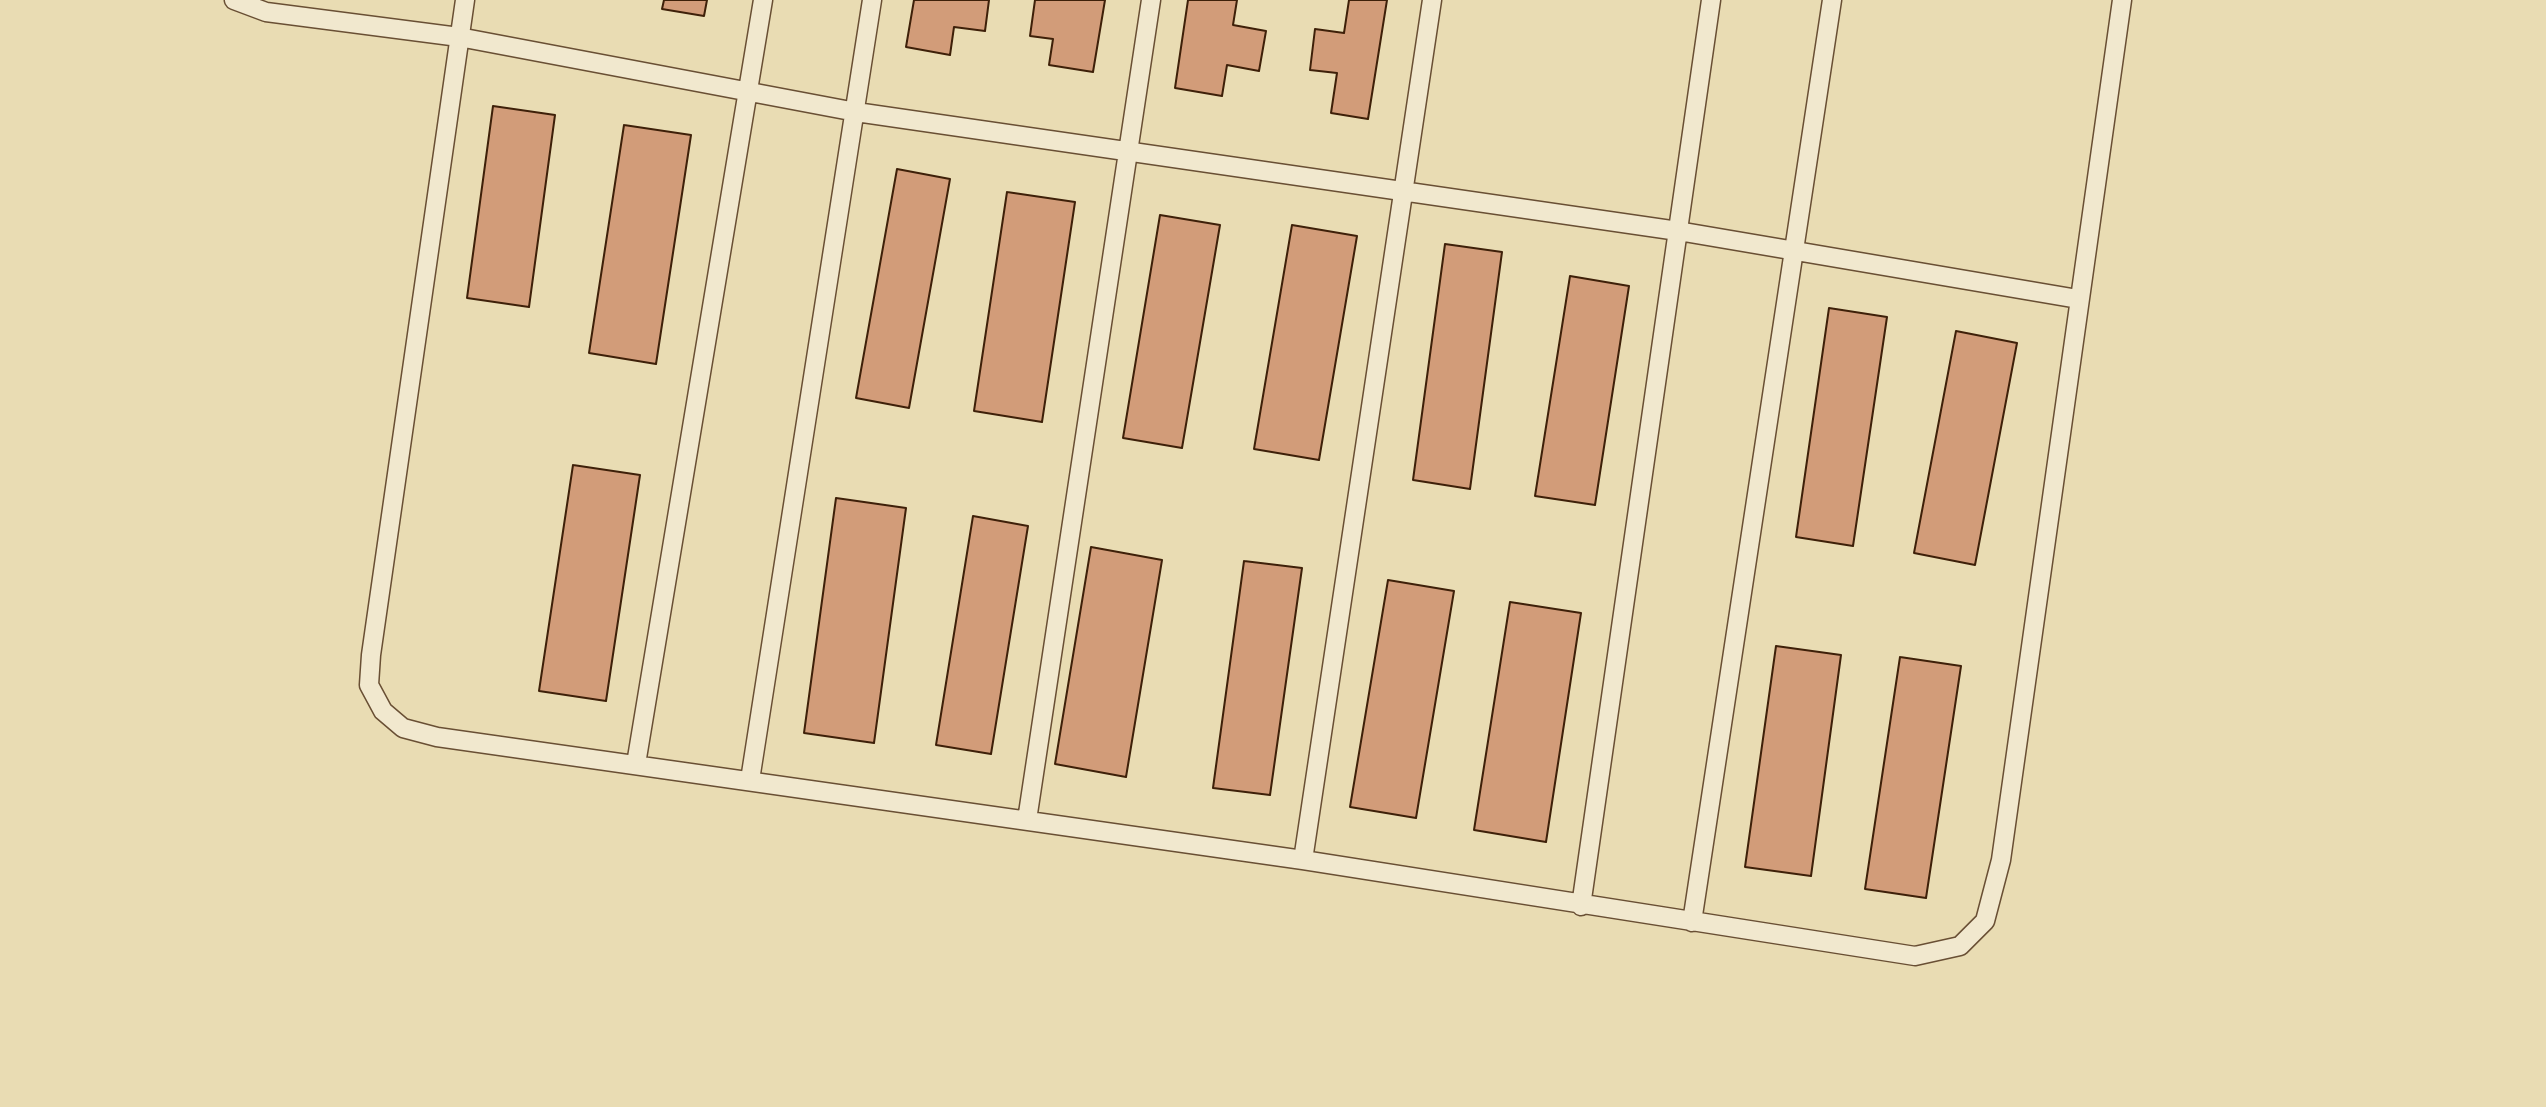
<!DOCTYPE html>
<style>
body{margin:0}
canvas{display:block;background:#e9dcb3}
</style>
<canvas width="2546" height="1107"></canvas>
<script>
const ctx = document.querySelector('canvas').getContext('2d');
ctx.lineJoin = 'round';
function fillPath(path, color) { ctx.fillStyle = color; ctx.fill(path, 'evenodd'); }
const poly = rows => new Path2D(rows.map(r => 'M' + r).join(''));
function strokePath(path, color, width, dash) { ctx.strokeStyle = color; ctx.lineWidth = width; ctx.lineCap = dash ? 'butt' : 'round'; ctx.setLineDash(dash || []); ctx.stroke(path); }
const building = poly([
 [664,0,707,0,704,16,662,9,664,0],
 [914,0,989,0,985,31,954,27,950,55,906,47,914,0],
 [1035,0,1105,0,1093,72,1049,65,1053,39,1030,36,1035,0],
 [1188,0,1237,0,1233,25,1266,31,1259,71,1227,65,1222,96,1175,88,1188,0],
 [1349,0,1387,0,1368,119,1331,113,1337,73,1310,70,1315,29,1344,33,1349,0],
 [493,106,555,115,529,307,467,298,493,106],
 [624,125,691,135,656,364,589,353,624,125],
 [897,169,950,179,909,408,856,398,897,169],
 [1007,192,1075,202,1042,422,974,411,1007,192],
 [1160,215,1220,225,1182,448,1123,438,1160,215],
 [1292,225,1357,236,1319,460,1254,449,1292,225],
 [1445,244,1502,252,1470,489,1413,480,1445,244],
 [1570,276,1629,286,1595,505,1535,496,1570,276],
 [1829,308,1887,317,1853,546,1796,537,1829,308],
 [1956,331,2017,343,1975,565,1914,553,1956,331],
 [573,465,640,475,606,701,539,691,573,465],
 [836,498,906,508,874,743,804,733,836,498],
 [973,516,1028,526,991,754,936,745,973,516],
 [1091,547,1162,560,1126,777,1055,764,1091,547],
 [1244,561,1302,568,1270,795,1213,788,1244,561],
 [1388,580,1454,591,1416,818,1350,807,1388,580],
 [1510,602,1581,613,1546,842,1474,830,1510,602],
 [1776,646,1841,655,1811,876,1745,867,1776,646],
 [1900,657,1961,666,1926,898,1865,889,1900,657]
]);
fillPath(building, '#d29c79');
strokePath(building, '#3e2009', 2);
const lane = poly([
 [234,0,266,12,459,37,856,112,1678,231,2078,299],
 [465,0,371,655,369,685,383,711,403,728,437,737,1303,860,1915,956,1960,946,1985,921,2001,860,2122,0],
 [636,764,763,0],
 [750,780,872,0],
 [1027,820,1151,0],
 [1303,860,1432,0],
 [1581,906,1711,0],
 [1692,922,1832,0]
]);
strokePath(lane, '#694f34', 21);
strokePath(lane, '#f1e8ce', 18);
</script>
